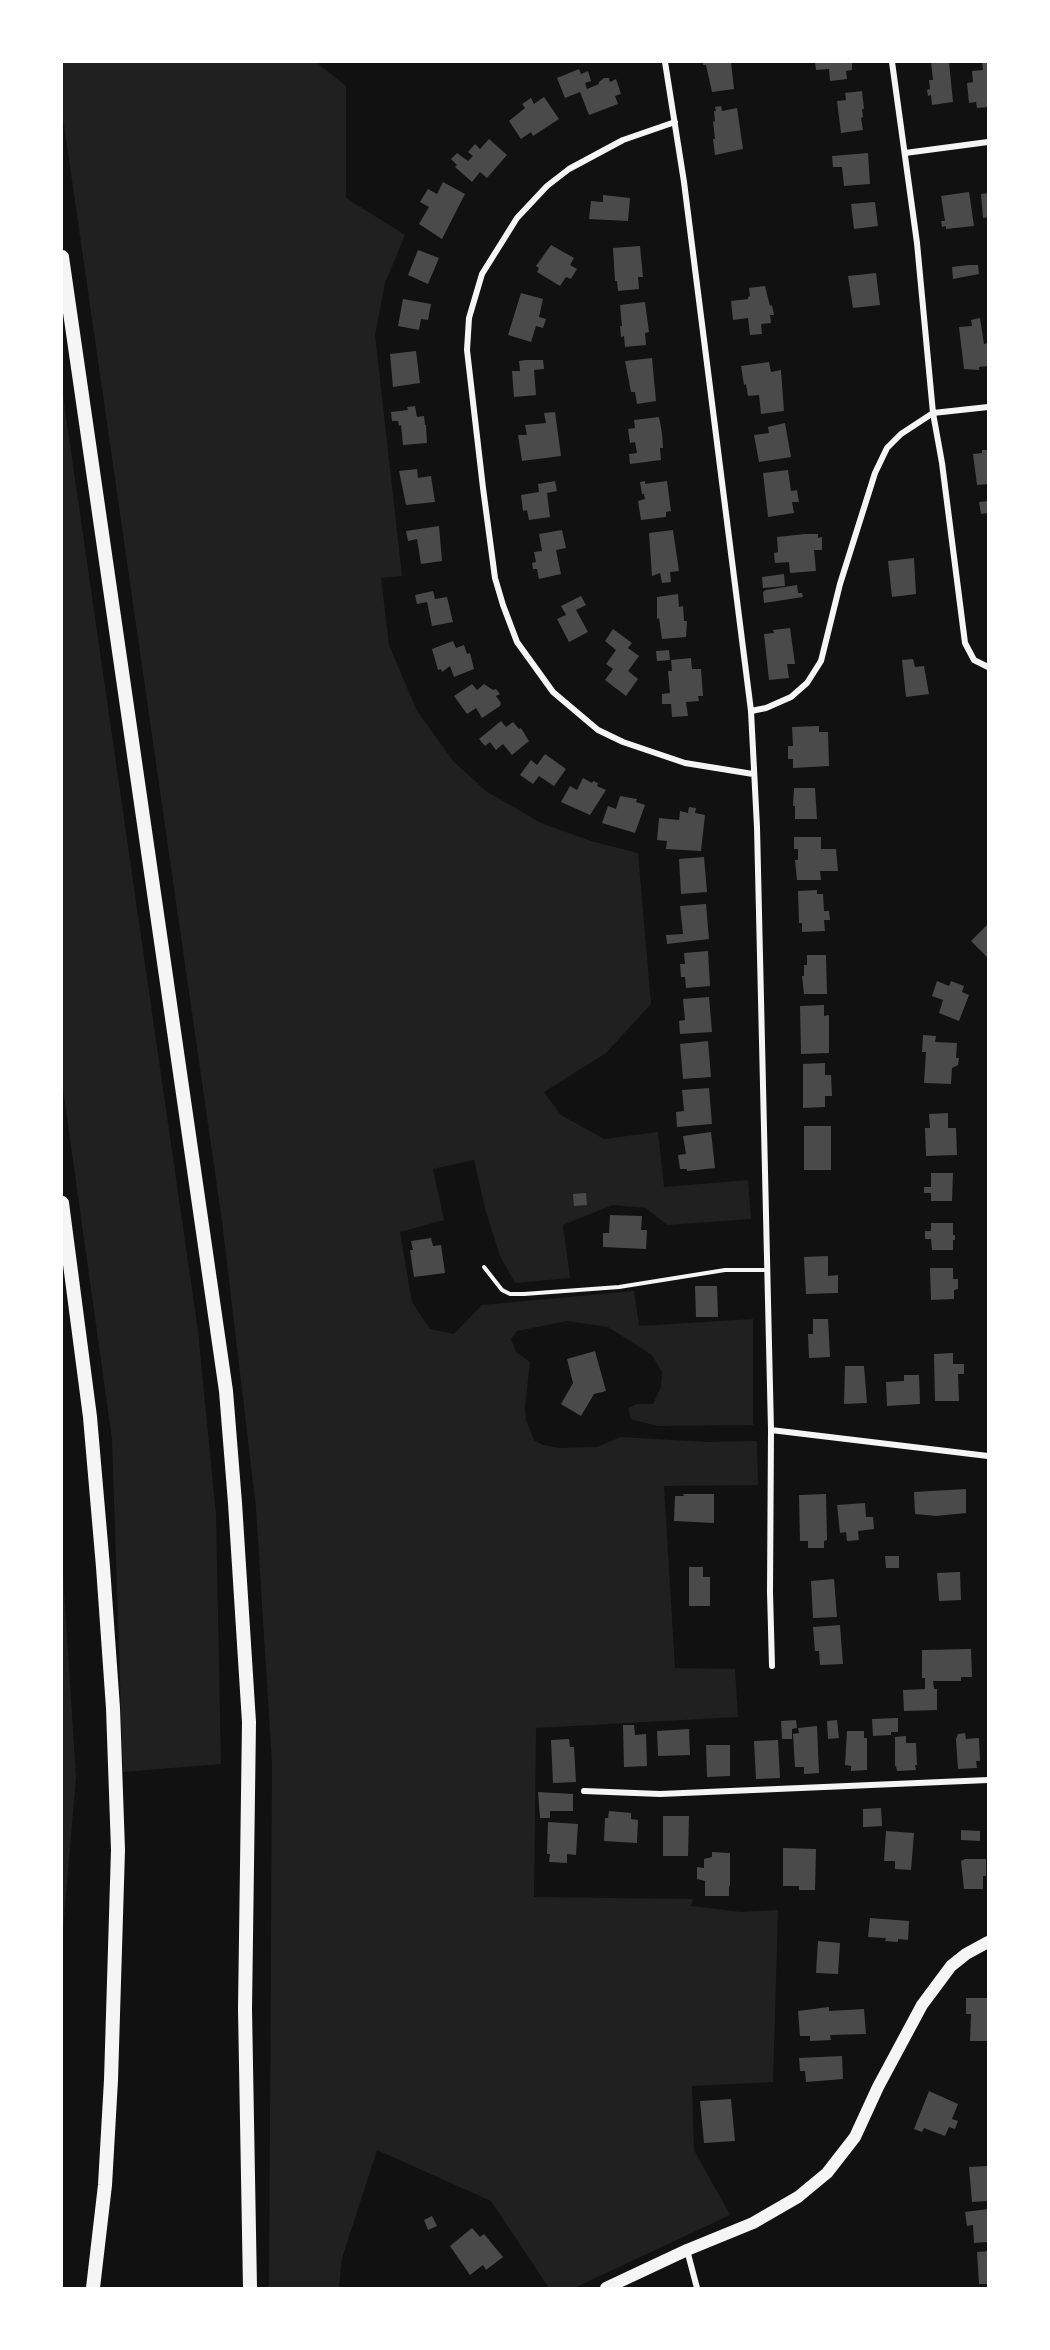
<!DOCTYPE html>
<style>
body{margin:0}
#map{position:relative;width:1050px;height:2350px;overflow:hidden;background:#111;font-family:"Sofia Sans Condensed",sans-serif}
canvas{display:block}
.frame{position:absolute;inset:0;border:63px solid #fff;pointer-events:none}
</style>
<div id="map">
<canvas width="1050" height="2350"></canvas>
<div class="frame"></div>
</div>
<script>
const ctx = document.querySelector('canvas').getContext('2d');
ctx.lineJoin = 'round';
function fillPath(path, color) { ctx.fillStyle = color; ctx.fill(path, 'evenodd'); }
const poly = rows => new Path2D(rows.map(r => 'M' + r).join(''));
function strokePath(path, color, width, dash) { ctx.strokeStyle = color; ctx.lineWidth = width; ctx.lineCap = dash ? 'butt' : 'round'; ctx.setLineDash(dash || []); ctx.stroke(path); }
fillPath(poly([
 [62,62,316,62,346,86,346,198,405,235,385,283,375,335,402,576,381,578,389,645,417,711,454,762,486,791,541,823,591,841,638,853,651,1004,606,1053,544,1092,561,1115,604,1139,658,1132,664,1187,748,1180,751,1219,667,1225,646,1208,613,1205,563,1225,570,1278,515,1283,500,1256,485,1208,474,1160,433,1169,444,1220,400,1232,412,1302,430,1329,454,1334,482,1305,634,1291,639,1326,753,1319,753,1425,657,1426,631,1419,628,1408,637,1404,653,1404,661,1387,662,1372,652,1355,608,1327,567,1321,517,1331,511,1339,516,1352,530,1362,525,1407,526,1420,534,1440,543,1445,560,1448,597,1447,621,1437,706,1442,757,1441,758,1485,664,1486,675,1668,735,1669,738,1717,536,1728,534,1897,693,1899,691,1906,741,1912,778,1910,773,2082,692,2086,694,2150,730,2215,574,2288,549,2288,491,2201,377,2150,342,2258,339,2288,269,2288,272,1763,256,1508,222,1221,62,111],
 [62,389,198,1331,216,1515,221,1764,123,1772,112,1439,62,1082],
 [62,1558,76,1777,62,1942]
]), '#202020');
fillPath(poly([
 [703,62,731,62,734,89,712,92,706,65,703,65],
 [815,62,852,62,852,70,846,71,847,79,830,81,829,69,816,70],
 [931,62,949,62,953,102,932,105,931,95,928,96,927,90,930,89,929,80,933,80],
 [982,62,988,62,988,107,977,108,976,102,969,103,967,83,973,82,972,71,983,70],
 [579,69,581,74,588,71,591,81,585,83,587,89,599,84,599,82,604,78,609,78,610,82,616,79,621,94,615,96,618,104,589,115,580,92,565,98,557,78],
 [862,91,864,109,862,109,863,117,861,118,863,130,841,133,837,101,846,100,845,93],
 [544,97,559,119,533,136,531,132,521,139,509,121,525,108,522,104,531,98,534,104],
 [721,106,722,111,737,108,743,149,715,155,713,139,715,139,713,122,715,121,714,111,716,111,715,107],
 [489,139,507,155,487,178,480,172,472,182,455,167,457,165,451,159,457,153,468,161,473,156,468,152,475,144,480,149],
 [868,153,870,184,844,186,842,167,833,167,832,156],
 [443,182,465,194,442,239,419,224,429,207,420,202,428,189,437,194],
 [969,192,974,226,946,229,946,226,942,227,941,221,945,221,941,196],
 [988,193,988,217,983,218,981,194],
 [603,195,630,198,628,221,589,219,591,201,603,202],
 [875,202,878,226,854,229,851,204],
 [551,245,574,258,570,265,577,269,571,279,566,277,560,286,537,272,539,268,536,266],
 [640,246,643,277,638,277,639,289,618,291,617,281,615,281,613,248],
 [418,250,439,258,428,284,408,275],
 [969,265,978,265,979,274,953,279,952,267],
 [876,273,880,305,853,308,848,276],
 [765,286,770,306,772,305,774,315,770,315,771,323,761,324,762,334,750,335,748,318,733,320,731,301,748,299,748,297,750,296,749,288],
 [521,293,543,299,539,317,546,319,543,328,536,326,531,342,508,335],
 [403,299,431,304,428,320,421,319,419,330,398,326],
 [645,302,649,332,645,333,646,345,625,347,624,336,621,337,620,326,622,326,620,305],
 [980,318,984,344,988,343,988,366,979,367,979,370,964,369,959,327,972,326,971,320],
 [416,351,420,383,393,387,390,354],
 [652,358,656,401,637,404,635,392,631,392,625,361],
 [526,360,543,360,544,369,534,370,536,395,514,397,512,371,520,371,519,361],
 [769,362,771,372,781,370,784,411,761,414,759,395,748,396,746,384,744,385,741,366],
 [415,406,417,417,424,416,425,425,426,425,427,443,403,445,401,425,399,426,398,421,392,421,391,412,408,410,407,407],
 [555,412,561,456,522,461,518,435,527,435,525,425,546,423,544,413],
 [659,417,662,433,663,448,660,448,661,460,630,464,629,454,637,453,635,442,630,443,628,429,635,428,634,420],
 [785,423,791,457,759,462,754,435,769,433,768,427],
 [982,450,988,450,988,484,977,485,973,454,982,453],
 [417,469,418,478,431,476,435,502,406,505,399,471],
 [788,470,791,491,797,490,799,502,792,502,794,513,768,517,763,473],
 [555,481,557,491,547,493,550,517,529,520,527,510,523,511,521,495,539,492,538,484],
 [645,481,645,484,667,481,671,511,666,512,666,517,641,520,638,501,645,499,644,494,642,494,640,482],
 [988,501,988,513,981,514,979,502],
 [439,526,442,561,421,564,417,539,408,541,406,531],
 [562,530,566,548,556,550,561,574,539,579,537,569,533,569,532,563,536,562,534,552,542,551,539,534],
 [673,530,679,571,670,572,671,582,662,583,660,573,652,576,649,533],
 [805,534,818,534,818,538,822,537,822,550,814,550,816,571,790,573,789,562,775,563,774,553,778,552,777,537],
 [914,558,916,594,892,597,888,561],
 [784,574,785,586,763,588,762,577],
 [797,585,798,593,802,593,803,597,764,603,763,592,766,590],
 [433,591,435,599,447,597,453,622,432,626,427,602,417,604,415,595],
 [678,594,679,607,683,606,684,621,687,621,686,637,662,639,659,618,657,619,657,597],
 [581,596,586,605,576,610,588,632,569,642,557,619,566,615,561,606],
 [790,628,795,664,787,664,789,678,769,680,764,634,774,633,773,630],
 [613,629,632,643,628,648,639,656,628,671,638,679,626,696,605,680,613,669,606,664,616,650,605,641],
 [453,641,456,648,464,645,467,654,470,653,474,669,454,677,450,666,442,672,441,669,438,670,432,649],
 [669,650,670,660,657,661,656,651],
 [691,658,692,669,701,669,703,696,698,696,699,701,686,702,688,716,672,717,671,704,662,704,662,694,670,693,668,671,672,671,671,660],
 [913,659,915,667,924,666,929,694,906,697,902,660],
 [472,684,477,690,484,684,493,690,496,689,500,694,496,696,501,703,500,706,482,718,476,708,467,714,454,696],
 [501,721,506,727,513,722,519,729,521,728,529,741,512,755,503,744,496,750,490,742,485,746,479,739],
 [819,726,819,732,828,732,829,766,793,768,793,759,788,759,788,746,793,746,792,727],
 [545,754,566,769,554,786,539,776,533,784,520,775,531,760,537,765],
 [583,778,592,783,593,781,598,783,597,786,606,790,590,815,561,802,570,786,577,790],
 [794,788,815,788,817,819,795,819,795,806,793,806],
 [620,796,637,799,636,802,645,805,635,833,602,823,608,806,616,809],
 [689,807,696,808,695,813,705,815,701,851,666,849,667,841,657,840,659,818,679,820,680,811,688,813],
 [794,837,821,837,821,849,836,849,838,871,820,871,821,880,797,880,795,860,798,860,798,849,794,849],
 [704,857,707,892,681,894,679,859],
 [817,890,817,894,823,894,824,911,829,911,830,920,824,920,825,931,802,932,802,923,799,923,798,891],
 [706,904,709,939,667,944,666,935,683,934,680,906],
 [988,924,988,955,987,957,971,941],
 [708,951,710,986,686,988,685,977,681,977,680,964,685,964,684,953],
 [807,955,826,955,827,994,804,994,802,976,804,976,804,965,807,965],
 [937,981,949,986,951,981,964,986,962,992,969,995,959,1021,939,1013,943,1000,932,996],
 [709,997,712,1032,680,1034,679,1021,685,1020,683,999],
 [824,1005,824,1016,829,1015,829,1053,801,1054,800,1006],
 [923,1035,936,1036,935,1042,957,1043,956,1058,959,1058,958,1065,952,1068,951,1084,924,1083,926,1052,922,1052],
 [708,1041,711,1077,683,1079,680,1044],
 [825,1063,825,1075,831,1075,832,1096,825,1096,825,1107,803,1108,803,1064],
 [709,1088,712,1124,677,1127,676,1112,684,1111,682,1090],
 [948,1113,948,1128,956,1128,957,1155,926,1156,925,1128,930,1128,929,1114],
 [804,1126,831,1126,831,1170,804,1170],
 [711,1132,715,1168,687,1171,687,1169,680,1169,678,1155,686,1154,683,1136],
 [931,1173,953,1173,952,1201,931,1201,931,1193,924,1193,924,1187,931,1187],
 [586,1193,587,1205,574,1206,573,1194],
 [610,1215,642,1216,641,1230,647,1230,646,1249,603,1247,603,1233,609,1233],
 [931,1223,953,1223,953,1235,955,1235,955,1240,953,1240,953,1250,932,1250,931,1239,925,1239,925,1231,931,1231],
 [431,1238,433,1246,441,1245,445,1273,414,1277,410,1250,413,1250,411,1241],
 [828,1256,828,1276,838,1275,838,1293,806,1294,804,1257],
 [930,1268,953,1268,953,1279,958,1279,958,1289,954,1290,954,1299,931,1300],
 [695,1286,717,1286,718,1317,696,1317],
 [813,1319,828,1319,830,1357,809,1358,808,1334,813,1334],
 [595,1351,606,1391,594,1394,581,1416,561,1404,573,1383,567,1359],
 [953,1353,953,1364,964,1364,964,1374,958,1374,959,1401,935,1401,934,1354],
 [845,1366,864,1366,867,1403,844,1404],
 [904,1375,919,1375,920,1404,887,1406,886,1382,904,1381],
 [966,1489,966,1513,936,1516,915,1514,914,1492],
 [683,1494,714,1494,714,1523,674,1521,675,1496,684,1496],
 [826,1494,827,1540,824,1541,824,1548,808,1548,808,1541,800,1541,799,1495],
 [865,1503,866,1517,873,1517,874,1529,858,1531,859,1540,847,1541,846,1532,840,1533,837,1505],
 [885,1556,899,1556,899,1568,886,1568],
 [689,1567,703,1567,703,1577,710,1577,710,1606,689,1606],
 [960,1572,961,1600,939,1601,937,1573],
 [834,1579,837,1617,813,1618,811,1581],
 [840,1625,843,1664,820,1665,819,1651,815,1651,813,1627],
 [971,1649,972,1677,961,1677,961,1681,933,1681,934,1689,937,1689,937,1710,904,1711,903,1690,925,1689,925,1678,922,1678,922,1650],
 [898,1718,898,1732,891,1732,891,1735,873,1736,872,1719],
 [796,1720,797,1728,792,1729,792,1739,782,1739,781,1721],
 [837,1720,839,1738,828,1739,827,1721],
 [623,1725,634,1725,635,1735,646,1734,647,1766,624,1767],
 [817,1726,819,1773,804,1774,804,1767,795,1767,793,1734,799,1733,798,1728],
 [689,1729,690,1755,658,1756,657,1731],
 [847,1731,864,1731,864,1738,867,1738,867,1770,851,1771,851,1766,845,1765],
 [965,1733,966,1739,979,1738,980,1761,976,1761,977,1768,958,1769,956,1739,958,1734],
 [906,1736,906,1743,916,1743,917,1765,915,1765,916,1770,897,1771,896,1766,895,1766,895,1737],
 [569,1739,570,1747,574,1747,576,1782,553,1783,551,1740],
 [778,1740,780,1778,756,1779,754,1741],
 [706,1745,730,1745,730,1776,707,1777],
 [538,1792,573,1794,573,1811,550,1811,550,1818,540,1818],
 [881,1808,882,1826,863,1827,863,1809],
 [609,1811,631,1813,631,1819,638,1820,637,1843,604,1841,605,1818,608,1818],
 [663,1816,689,1816,688,1856,663,1856],
 [548,1822,578,1824,576,1855,567,1854,567,1863,549,1862,550,1854,547,1854],
 [961,1830,980,1831,980,1841,961,1840],
 [886,1831,914,1833,911,1870,895,1869,895,1861,884,1861],
 [783,1848,816,1849,815,1890,799,1890,799,1886,783,1886],
 [712,1852,730,1853,730,1886,729,1886,729,1896,705,1896,705,1881,697,1879,697,1867,704,1868,704,1859,712,1857],
 [965,1859,986,1859,986,1876,983,1876,983,1889,964,1889,961,1861],
 [870,1918,909,1921,908,1940,898,1939,898,1942,885,1941,886,1938,868,1937],
 [818,1941,840,1943,838,1974,816,1973],
 [966,1998,988,1998,988,2041,970,2041,971,2014,966,2014],
 [829,2007,829,2011,864,2009,866,2034,830,2035,831,2040,810,2041,810,2036,800,2036,798,2011],
 [842,2056,843,2079,806,2082,805,2071,800,2071,799,2058],
 [929,2091,958,2104,952,2119,958,2121,955,2129,949,2127,945,2136,924,2128,922,2132,914,2129],
 [731,2099,735,2141,704,2143,700,2101],
 [988,2166,988,2201,972,2202,969,2167],
 [988,2209,988,2242,974,2243,973,2225,967,2226,965,2212],
 [432,2216,437,2226,428,2230,424,2220],
 [472,2228,480,2237,484,2234,503,2257,486,2270,483,2265,470,2275,450,2246],
 [988,2251,988,2284,979,2284,977,2252]
]), '#4a4a4a');
strokePath(poly([
 [484,1267,502,1290,510,1294,524,1294,619,1287,725,1270,767,1270]
]), '#f5f5f5', 4);
strokePath(poly([
 [665,62,684,182,751,711,757,827,771,1430,770,1592,772,1666],
 [892,62,917,243,933,413,942,463,965,643,974,660,988,667],
 [675,122,623,140,569,169,547,186,517,218,482,274,469,318,467,350,483,488,495,578,503,605,517,642,553,692,598,730,623,742,685,763,753,774],
 [905,153,988,142],
 [751,711,766,708,791,697,807,683,821,661,840,584,875,473,887,448,901,434,933,413,988,407],
 [771,1430,988,1456],
 [584,1791,660,1794,988,1780],
 [687,2250,697,2288]
]), '#f5f5f5', 6);
strokePath(poly([
 [606,2288,687,2250,753,2223,798,2197,827,2173,855,2137,878,2087,922,2005,951,1966,966,1954,988,1942]
]), '#f5f5f5', 12);
strokePath(poly([
 [62,257,226,1391,235,1503,249,1722,245,2009,250,2288],
 [62,1203,90,1417,103,1567,113,1708,118,1850,111,2080,105,2185,93,2288]
]), '#f5f5f5', 14);
</script>
